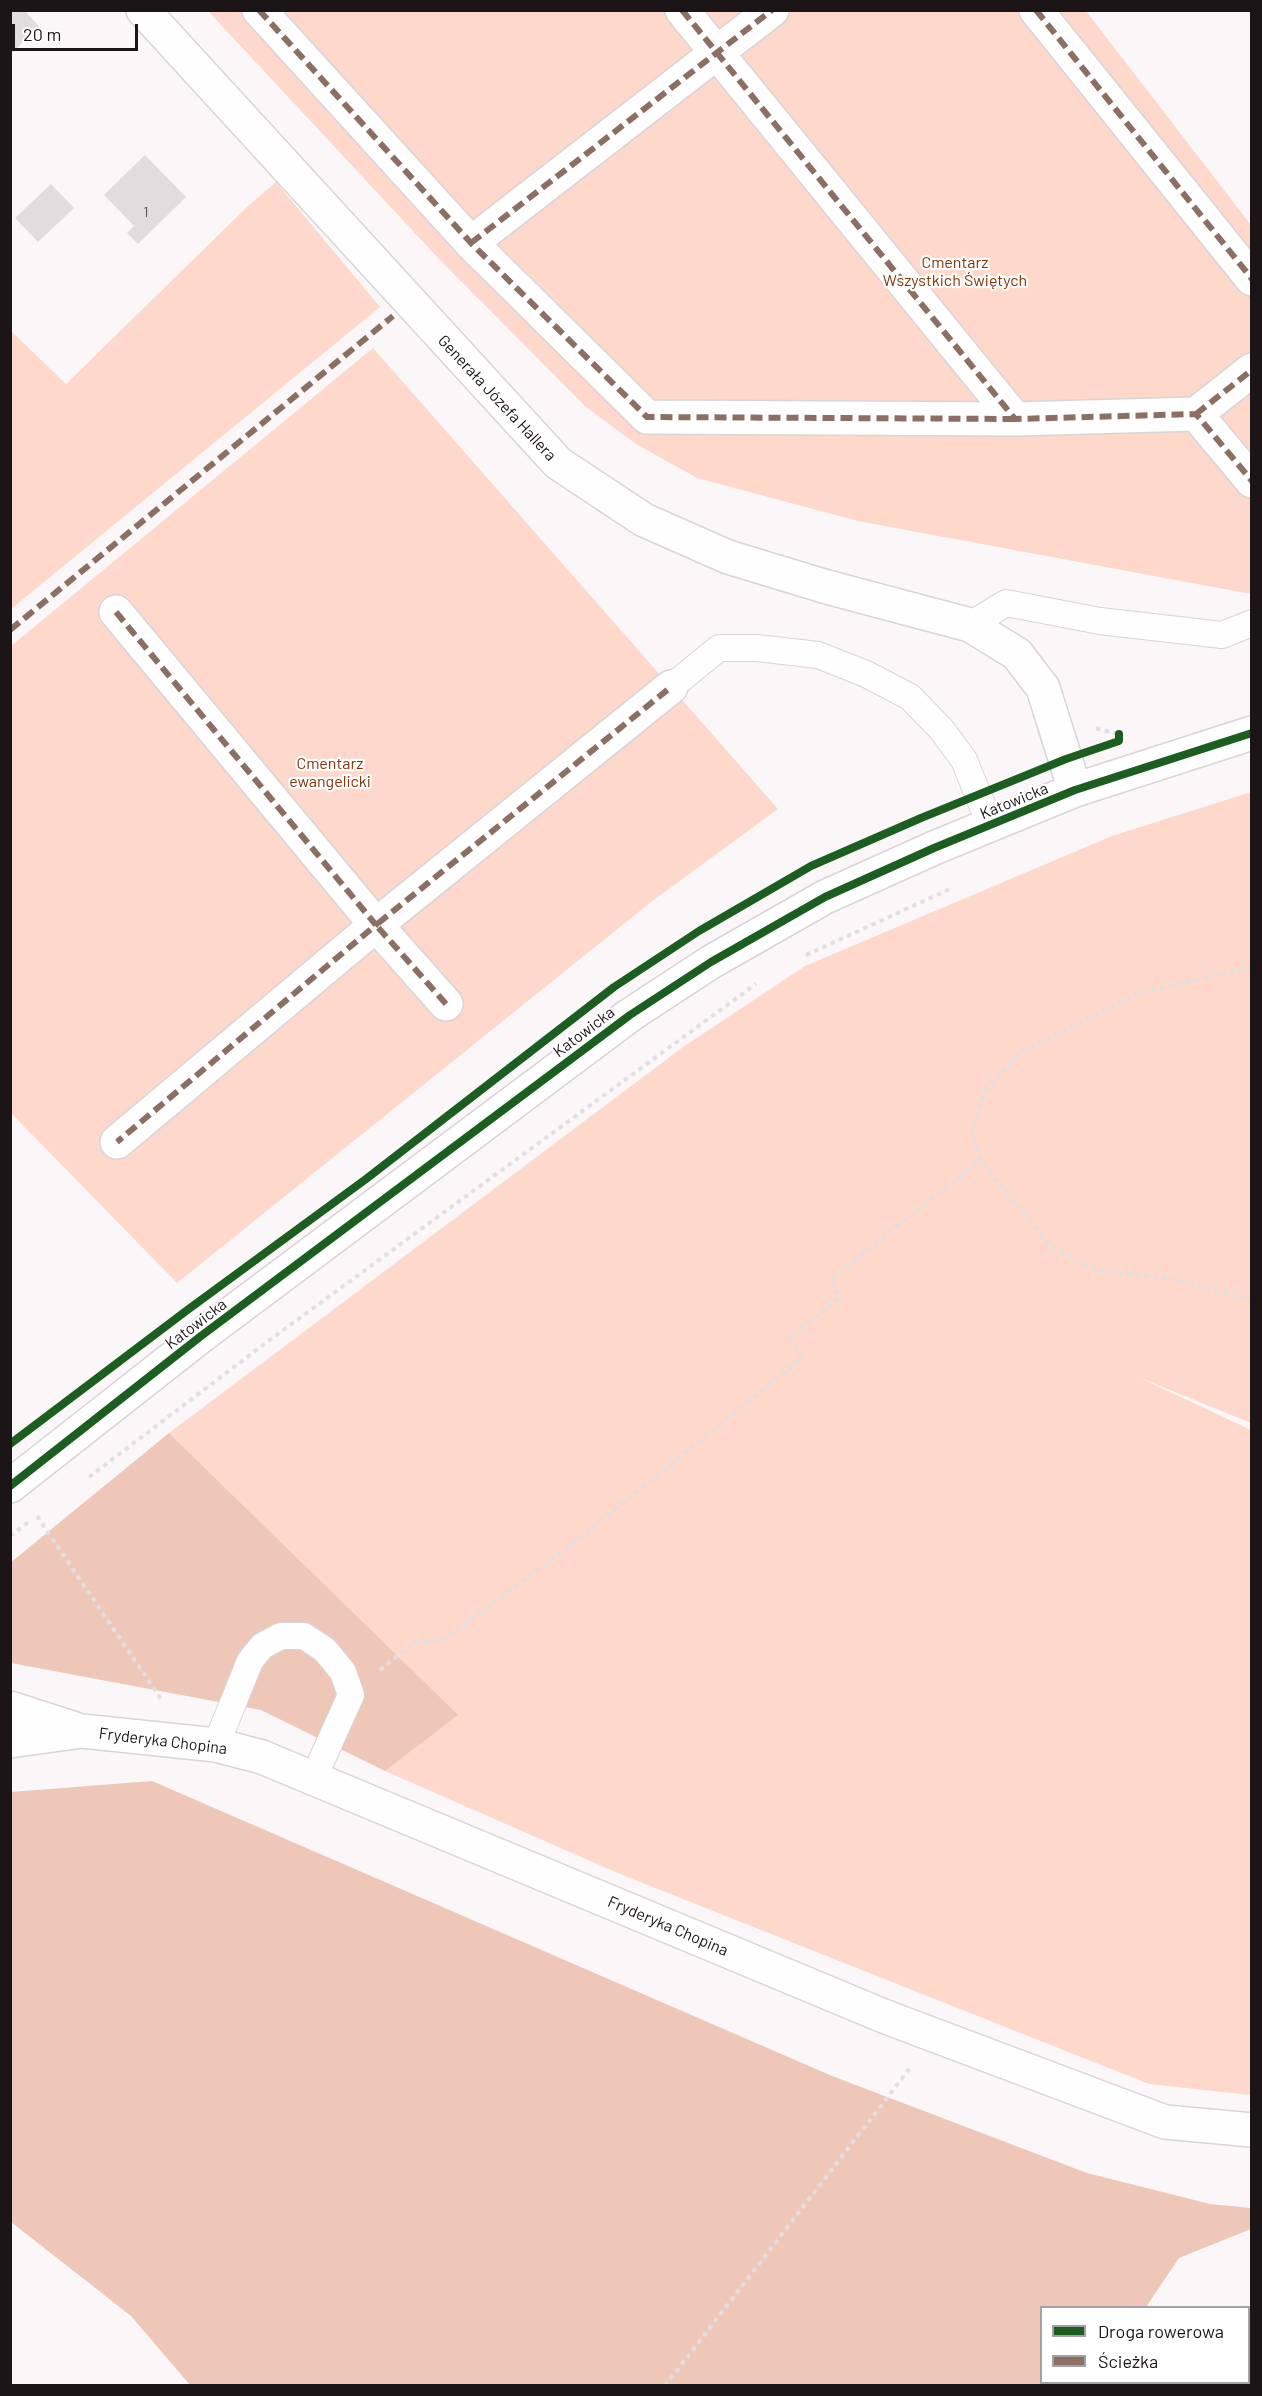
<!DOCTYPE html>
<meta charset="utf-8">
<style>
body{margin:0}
#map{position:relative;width:1262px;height:2396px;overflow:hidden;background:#fbf7f8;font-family:Barlow,sans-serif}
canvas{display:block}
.frame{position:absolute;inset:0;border:12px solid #1c1517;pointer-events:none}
.legend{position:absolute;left:1040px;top:2306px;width:210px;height:78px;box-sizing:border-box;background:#fff;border:2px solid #a4a1a2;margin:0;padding:8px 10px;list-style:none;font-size:18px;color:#1c1517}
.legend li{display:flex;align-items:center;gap:12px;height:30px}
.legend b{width:30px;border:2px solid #a4a1a2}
.scale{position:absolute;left:12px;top:24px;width:126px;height:27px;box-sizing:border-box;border:3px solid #1c1517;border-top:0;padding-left:8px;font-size:18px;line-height:21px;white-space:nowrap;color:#1c1517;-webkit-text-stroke:4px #fff;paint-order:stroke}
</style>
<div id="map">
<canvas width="1262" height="2396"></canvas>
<div class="frame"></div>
<ul class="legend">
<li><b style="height:8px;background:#1b5e20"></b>Droga rowerowa</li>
<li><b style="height:8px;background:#8d6e63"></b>Ścieżka</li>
</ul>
<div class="scale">20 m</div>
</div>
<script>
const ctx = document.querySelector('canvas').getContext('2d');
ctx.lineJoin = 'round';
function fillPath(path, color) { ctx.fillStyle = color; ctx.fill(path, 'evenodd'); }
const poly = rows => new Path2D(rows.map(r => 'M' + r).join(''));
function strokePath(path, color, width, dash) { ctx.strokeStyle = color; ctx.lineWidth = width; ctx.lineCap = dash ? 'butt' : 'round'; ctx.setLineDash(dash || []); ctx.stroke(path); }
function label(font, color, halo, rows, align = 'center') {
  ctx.font = font + ' Barlow,sans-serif'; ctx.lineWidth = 4.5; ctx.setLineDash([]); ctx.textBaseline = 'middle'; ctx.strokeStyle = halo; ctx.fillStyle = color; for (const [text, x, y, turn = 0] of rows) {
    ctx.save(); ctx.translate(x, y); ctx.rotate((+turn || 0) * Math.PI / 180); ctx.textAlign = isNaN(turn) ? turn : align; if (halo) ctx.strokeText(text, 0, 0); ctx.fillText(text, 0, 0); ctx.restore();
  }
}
fillPath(poly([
 [208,11,1086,11,1251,225,1251,594,858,521,697,478,636,444,586,407,439,259],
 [276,182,380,307,11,609,11,331,66,384,247,207],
 [373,348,778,809,651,902,177,1283,11,1113,11,646],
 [1251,792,1251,1423,1138,1377,1251,1430,1251,2095,1149,2084,620,1874,385,1771,457,1715,169,1433,683,1047,805,966,1112,836]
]), '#fdd8cb');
fillPath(poly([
 [169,1433,458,1715,385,1771,261,1710,11,1663,10,1563],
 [152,1781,832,2076,1087,2173,1210,2204,1251,2208,1251,2229,1179,2258,1146,2307,1042,2308,1042,2382,1110,2382,1112,2385,190,2385,131,2316,11,2222,11,1792]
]), '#eec7b8');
fillPath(poly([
 [10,10,24,10,39,26,10,55],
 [145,155,186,197,138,244,127,233,134,226,104,195],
 [51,184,74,208,38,242,15,218]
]), '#e1dcde');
const lane = poly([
 [970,625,1006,603,1100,621,1222,635,1252,623],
 [671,687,719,648,757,648,818,655,866,674,910,697,942,730,964,760,990,824],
 [216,1745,250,1661,262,1646,281,1636,304,1636,325,1650,343,1672,351,1695,314,1777]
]);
const street = poly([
 [259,10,471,243,647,417,1015,419],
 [682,10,1015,419,1196,414,1252,481],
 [1036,10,1252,279],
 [471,243,772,10],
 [1196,414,1252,370],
 [116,612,376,925,117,1142],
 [446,1004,376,925,671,687]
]);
const secondary = poly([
 [143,10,558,463,644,520,728,557,827,587,970,625,1017,654,1043,688,1075,790],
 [10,1486,201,1336,630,1015,711,962,825,897,934,848,1075,790,1252,733],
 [10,1708,75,1729],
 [10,1741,82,1731,216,1745,262,1757,886,2017,1165,2122,1252,2130]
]);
strokePath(lane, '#d9d4d5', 28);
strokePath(street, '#d9d4d5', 36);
strokePath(secondary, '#d9d4d5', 36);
strokePath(poly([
 [1096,728,1117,734],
 [806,955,950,889],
 [1252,967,1136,994,1021,1052,985,1090,972,1132,980,1160,1049,1245,1098,1271,1170,1278,1252,1301],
 [89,1477,271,1339,756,984],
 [37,1516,161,1699],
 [10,1536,30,1521],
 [380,1670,416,1641,441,1641,562,1552,802,1358,790,1337,839,1298,831,1279,980,1160],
 [665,2386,910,2068]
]), '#e1dfdf', 4, [4.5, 4.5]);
strokePath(lane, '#fefefe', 26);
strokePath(street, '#fefefe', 33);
strokePath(secondary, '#fefefe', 33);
strokePath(poly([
 [259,10,471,243,647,417,1015,419],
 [682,10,1015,419,1196,414,1252,481],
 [1036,10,1252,279],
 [471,243,772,10],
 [1196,414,1252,370],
 [116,612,376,925,117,1142],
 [10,630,393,316],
 [446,1004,376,925,671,687]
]), '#8d6e63', 6, [12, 6]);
strokePath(poly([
 [10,1444,186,1311,366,1179,614,987,699,931,811,866,921,818,1066,759,1119,741,1119,734],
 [10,1486,201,1336,630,1015,711,962,825,897,934,848,1075,790,1252,733]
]), '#1b5e20', 8);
label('14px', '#4f494b', null, [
 ["1",146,212]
]);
label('16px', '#833307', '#fff', [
 ["Cmentarz",955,263],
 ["Wszystkich Świętych",955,281],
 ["Cmentarz",330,764],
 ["ewangelicki",330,782]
]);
label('16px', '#1c1517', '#fff', [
 ["Generała Józefa Hallera",497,398,47],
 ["Katowicka",1014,801,-22],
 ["Katowicka",584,1032,-37],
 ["Katowicka",196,1324,-37],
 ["Fryderyka Chopina",163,1741,7],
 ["Fryderyka Chopina",668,1926,23]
]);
</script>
